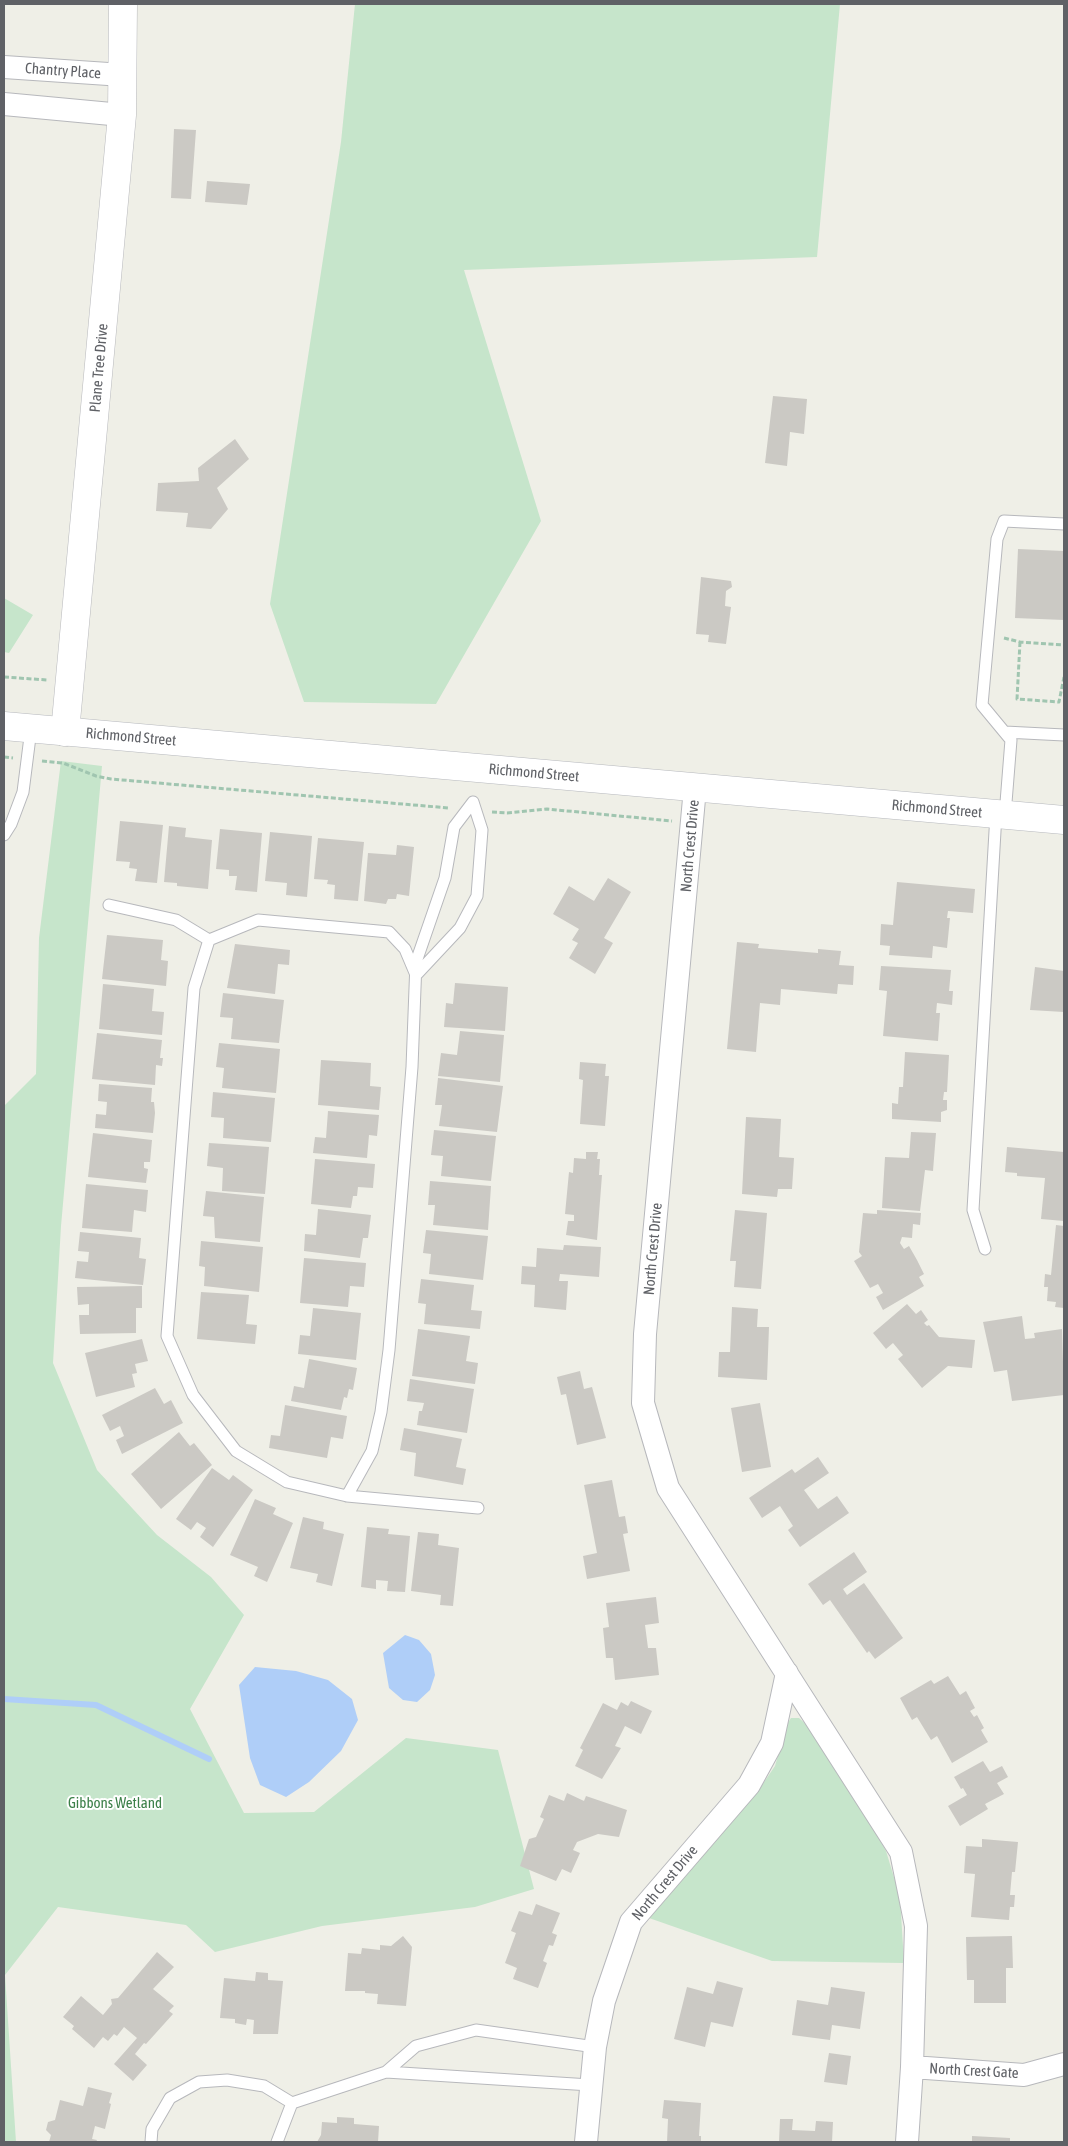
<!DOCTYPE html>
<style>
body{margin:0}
#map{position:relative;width:1068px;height:2146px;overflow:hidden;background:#efefe7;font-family:"Asap Condensed",sans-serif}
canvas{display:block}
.frame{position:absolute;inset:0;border:5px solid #5f6166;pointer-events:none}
</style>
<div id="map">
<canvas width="1068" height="2146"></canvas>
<div class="frame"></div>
</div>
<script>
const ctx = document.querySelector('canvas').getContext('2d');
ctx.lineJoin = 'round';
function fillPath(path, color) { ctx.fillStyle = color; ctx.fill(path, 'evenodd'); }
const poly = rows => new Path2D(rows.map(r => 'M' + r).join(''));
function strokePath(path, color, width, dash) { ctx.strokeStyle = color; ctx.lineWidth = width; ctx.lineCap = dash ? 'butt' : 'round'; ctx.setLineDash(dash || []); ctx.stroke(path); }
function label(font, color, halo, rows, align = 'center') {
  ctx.font = font + ' "Asap Condensed",sans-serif'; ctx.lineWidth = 4; ctx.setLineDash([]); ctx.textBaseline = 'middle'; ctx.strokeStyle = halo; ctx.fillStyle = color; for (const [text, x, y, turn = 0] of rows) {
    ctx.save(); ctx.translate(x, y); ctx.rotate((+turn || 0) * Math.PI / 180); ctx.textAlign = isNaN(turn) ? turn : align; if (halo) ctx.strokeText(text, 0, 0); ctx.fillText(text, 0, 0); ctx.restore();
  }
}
fillPath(poly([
 [355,4,840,4,817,257,464,270,541,521,436,704,304,702,270,604,341,142],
 [4,598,33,615,9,653,4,652],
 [61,761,102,766,61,1226,53,1363,97,1470,157,1535,211,1577,244,1615,190,1709,244,1813,314,1812,406,1738,498,1750,534,1889,475,1907,322,1926,215,1952,186,1925,58,1907,5,1975,16,2142,4,2142,4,1106,36,1074,39,938],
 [791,1718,799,1718,809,1727,860,1805,886,1851,900,1897,904,1963,772,1961,649,1918,665,1896,760,1788,775,1766,787,1724]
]), '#c6e5cb');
fillPath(poly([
 [405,1635,419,1640,431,1654,435,1675,430,1690,417,1702,403,1700,389,1688,383,1653],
 [255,1667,296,1671,328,1680,352,1699,358,1720,341,1751,309,1782,286,1797,260,1785,250,1758,239,1685]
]), '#afcef8');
strokePath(poly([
 [4,1699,96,1705,209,1759]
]), '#afcef8', 6);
fillPath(poly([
 [174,129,196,130,191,199,171,198],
 [207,181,250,184,247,205,205,202],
 [773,396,807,399,804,434,790,432,787,466,765,463],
 [235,439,249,459,217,488,228,509,211,529,186,527,188,513,156,511,158,483,199,481,198,468],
 [1018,549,1064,551,1064,620,1015,618],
 [701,577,731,581,732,587,726,591,725,606,731,607,726,644,708,642,709,635,696,634],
 [120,821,163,825,157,883,135,881,137,869,129,868,130,862,116,861],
 [169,826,186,828,185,837,212,840,208,889,177,886,177,883,164,882],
 [220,829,262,833,257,892,235,890,237,876,229,876,229,870,216,869],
 [270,832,312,836,307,897,286,895,287,883,265,881],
 [318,838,364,842,358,901,334,899,335,885,327,884,328,880,314,879],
 [397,845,414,847,409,896,397,894,396,899,388,899,386,904,364,901,368,853,396,855],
 [608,878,631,892,604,938,613,943,595,974,569,958,578,943,572,940,579,929,553,914,569,886,594,901],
 [897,882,975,889,973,913,948,911,947,918,950,918,947,948,933,946,932,958,889,955,890,946,880,945,881,924,893,925],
 [107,935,163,940,161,960,168,961,166,986,102,979],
 [737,942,759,944,758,948,818,953,818,949,841,951,839,965,854,966,853,985,838,984,837,994,781,989,780,1005,760,1003,756,1052,727,1049],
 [235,944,290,950,289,965,278,964,275,994,227,988],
 [881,966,951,970,949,991,953,991,952,1005,937,1003,936,1013,940,1013,938,1041,883,1036,887,991,879,990],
 [1035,967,1064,971,1064,1012,1030,1010],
 [455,983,508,987,505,1031,444,1027,446,1003,453,1004],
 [103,984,154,989,152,1011,164,1012,162,1035,99,1029],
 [223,993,284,1000,279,1043,231,1039,233,1018,220,1017],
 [460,1031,504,1035,500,1082,438,1076,441,1053,457,1055],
 [97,1033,162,1040,160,1058,163,1058,162,1066,156,1065,155,1085,92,1079],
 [219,1043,280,1049,276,1093,222,1088,224,1068,216,1067],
 [905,1052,949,1055,947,1092,944,1092,943,1100,947,1100,947,1110,941,1112,941,1122,892,1119,892,1103,898,1104,899,1087,903,1087],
 [321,1060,371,1063,370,1086,381,1087,379,1110,318,1105],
 [580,1062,606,1064,605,1076,609,1076,605,1126,580,1124,583,1080,579,1079],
 [438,1078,503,1086,497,1132,439,1126,442,1105,435,1105],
 [99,1084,152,1088,151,1102,154,1102,155,1113,153,1133,95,1128,96,1114,106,1115,107,1102,98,1101],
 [213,1092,275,1098,271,1142,223,1138,224,1118,211,1117],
 [328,1111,379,1115,377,1136,369,1135,367,1158,313,1153,315,1137,326,1138],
 [746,1117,781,1119,779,1157,794,1158,792,1189,778,1189,777,1197,742,1194],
 [434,1130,496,1136,491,1181,441,1176,443,1156,431,1155],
 [911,1132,936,1133,933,1171,925,1170,920,1211,882,1208,885,1157,909,1158],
 [93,1133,152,1140,150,1162,144,1162,144,1168,148,1169,146,1183,88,1177],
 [209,1143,269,1147,265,1194,222,1191,223,1168,207,1166],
 [1007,1147,1064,1152,1064,1221,1041,1219,1045,1178,1017,1176,1017,1173,1005,1172],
 [586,1152,598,1152,597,1159,600,1159,599,1175,602,1175,597,1240,566,1235,568,1221,574,1221,574,1215,565,1214,569,1172,573,1173,574,1158,586,1159],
 [315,1159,375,1164,373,1188,358,1187,357,1196,353,1196,351,1208,311,1204],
 [430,1181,491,1186,488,1230,433,1225,435,1205,428,1205],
 [86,1184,148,1190,146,1212,134,1210,132,1232,82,1228],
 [206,1191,264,1197,260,1242,215,1238,214,1217,203,1216],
 [318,1209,371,1215,368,1238,363,1238,360,1258,304,1251,305,1234,316,1235],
 [735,1210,767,1213,761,1289,734,1287,736,1261,730,1261],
 [877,1210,921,1213,920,1225,913,1224,912,1238,902,1237,900,1243,904,1249,909,1246,917,1260,924,1274,919,1277,924,1286,883,1310,876,1297,883,1293,878,1284,870,1288,854,1261,862,1256,859,1252,863,1213,877,1214],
 [1056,1225,1064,1226,1064,1308,1055,1307,1056,1302,1047,1301,1048,1287,1044,1287,1045,1274,1051,1275],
 [426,1230,488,1236,483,1280,429,1274,431,1254,423,1253],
 [80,1232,141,1238,139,1258,146,1259,143,1285,75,1278,77,1261,88,1262,89,1252,78,1251],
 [201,1241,263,1247,259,1292,204,1286,205,1267,199,1266],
 [564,1245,601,1247,599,1277,560,1274,559,1281,568,1281,566,1310,534,1307,535,1285,521,1284,522,1266,536,1267,537,1248,563,1250],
 [304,1258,366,1263,364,1287,350,1286,348,1307,300,1303],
 [421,1279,474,1285,471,1310,482,1311,480,1329,424,1324,426,1304,418,1303],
 [142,1286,142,1308,136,1308,136,1333,80,1334,79,1315,89,1315,89,1304,78,1305,77,1287],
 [201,1292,249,1295,246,1324,257,1325,255,1344,197,1339],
 [907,1304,916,1314,921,1310,928,1320,924,1323,927,1326,929,1325,939,1337,975,1340,972,1368,948,1366,922,1388,898,1359,903,1355,893,1343,886,1349,873,1333],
 [732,1307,758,1309,757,1327,769,1327,767,1380,718,1377,719,1352,730,1352],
 [313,1308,361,1313,356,1360,298,1354,300,1335,310,1336],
 [1022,1316,1025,1339,1035,1338,1034,1333,1062,1329,1064,1395,1012,1401,1007,1370,994,1372,983,1322],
 [418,1329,470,1336,466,1361,478,1363,475,1384,412,1376],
 [142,1339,148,1361,135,1364,137,1373,132,1374,135,1387,96,1397,85,1353],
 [309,1359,357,1368,353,1390,349,1389,347,1398,344,1397,341,1410,291,1401,294,1386,304,1388],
 [580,1371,584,1389,592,1387,606,1438,577,1445,566,1394,561,1395,557,1377],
 [410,1379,474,1389,467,1433,417,1425,419,1411,422,1411,424,1403,407,1401],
 [155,1388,164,1404,171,1400,183,1423,122,1454,116,1440,124,1436,120,1426,110,1431,102,1415],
 [760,1403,771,1467,742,1472,731,1408],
 [285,1405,347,1416,343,1439,331,1437,327,1458,269,1448,271,1435,280,1436],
 [404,1428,462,1439,456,1467,466,1469,463,1485,414,1476,416,1453,400,1450],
 [179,1432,190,1446,194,1443,212,1465,161,1509,131,1474],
 [818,1457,829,1473,804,1490,818,1509,837,1496,849,1513,800,1547,788,1530,793,1526,780,1506,762,1518,749,1498,792,1469,795,1473],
 [212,1468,229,1480,233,1475,253,1490,213,1547,200,1537,206,1528,197,1522,191,1530,176,1519],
 [612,1480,619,1517,625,1516,628,1533,623,1534,630,1571,587,1579,583,1556,597,1553,584,1485],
 [255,1499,276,1508,273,1514,293,1523,267,1582,254,1576,258,1567,230,1555],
 [303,1517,324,1522,323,1529,344,1534,332,1586,316,1582,318,1574,290,1568],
 [367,1527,389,1529,388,1534,410,1536,405,1592,387,1591,388,1581,376,1580,376,1589,361,1587],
 [418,1532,439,1534,438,1545,459,1548,453,1606,440,1605,441,1595,411,1591],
 [854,1552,867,1572,843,1589,847,1595,864,1583,903,1638,875,1659,869,1651,867,1653,830,1600,823,1605,808,1584],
 [656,1597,659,1623,645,1625,648,1648,656,1648,659,1675,615,1680,613,1658,606,1658,603,1628,609,1627,606,1603],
 [948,1676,960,1695,966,1691,975,1708,970,1711,974,1717,977,1715,984,1728,981,1730,988,1742,952,1763,937,1736,931,1740,917,1717,912,1720,900,1698,931,1680,934,1684],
 [631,1701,652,1711,641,1734,625,1726,615,1746,621,1748,602,1779,575,1766,583,1750,580,1748,603,1703,617,1710,621,1702,628,1706],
 [983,1761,990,1772,1002,1766,1008,1777,997,1783,1004,1794,985,1804,988,1809,960,1826,948,1806,967,1795,963,1788,961,1789,954,1777],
 [567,1793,584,1801,586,1796,627,1810,619,1837,598,1834,577,1842,573,1850,580,1853,571,1873,562,1869,556,1881,520,1866,529,1839,536,1837,544,1819,540,1817,549,1795,564,1801],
 [982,1839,1018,1842,1015,1872,1012,1872,1010,1895,1015,1895,1014,1907,1010,1907,1009,1920,971,1917,975,1874,964,1873,966,1846,982,1847],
 [536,1904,560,1913,552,1933,557,1935,553,1946,549,1945,543,1961,547,1963,538,1988,513,1979,517,1968,505,1963,516,1933,511,1931,519,1911,532,1915],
 [403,1936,412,1947,406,2006,377,2004,378,1994,365,1993,365,1991,345,1991,348,1953,361,1954,362,1948,380,1950,380,1945,391,1946],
 [1012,1936,1013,1968,1006,1968,1006,2003,974,2003,974,1980,967,1980,966,1937],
 [157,1952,174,1967,153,1989,174,2006,169,2011,173,2014,146,2044,144,2043,135,2054,147,2065,133,2081,114,2064,137,2038,124,2027,117,2036,114,2034,108,2041,103,2037,94,2048,72,2029,74,2026,63,2017,81,1996,103,2015,112,2004,111,1999,118,1998],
 [256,1972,268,1973,268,1980,283,1981,278,2034,253,2034,254,2020,247,2019,246,2025,235,2023,235,2019,220,2018,224,1978,255,1981],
 [717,1981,743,1988,733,2027,711,2022,705,2047,674,2039,687,1987,713,1994],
 [831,1987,865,1992,860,2029,832,2025,830,2040,792,2035,797,2000,828,2005],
 [829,2053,851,2056,847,2085,824,2082],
 [88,2087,112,2093,109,2103,111,2104,105,2129,95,2126,92,2139,97,2140,96,2142,49,2142,51,2135,46,2130,48,2122,55,2120,60,2100,83,2106],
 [664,2100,701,2103,699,2136,701,2136,701,2142,667,2142,668,2119,662,2118],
 [337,2117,354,2118,354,2124,379,2126,378,2142,317,2142,321,2135,322,2122,337,2123],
 [780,2119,793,2119,792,2130,815,2131,816,2121,833,2122,832,2142,779,2142],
 [972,2136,1010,2138,1010,2142,972,2142]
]), '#cbc9c4');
const service = poly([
 [1005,732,1064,735],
 [1005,815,1011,740,982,705,997,539,1004,521,1064,524],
 [4,835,11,824,23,792,31,729],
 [109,905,176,920,209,940],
 [416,975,405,949,389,932,258,920,209,940,194,988,167,1336,193,1395,236,1451,287,1482,347,1496,478,1508],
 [416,975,460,928,477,896,482,830,473,802],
 [985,1249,973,1210,996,814],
 [347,1496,372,1451,381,1412,389,1350,412,1067,416,962,445,878,454,827,473,802],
 [386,2072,416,2046,476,2030,595,2047],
 [151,2142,152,2129,170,2098,199,2082,227,2080,264,2086,292,2103,386,2072,590,2085],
 [277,2142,292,2103]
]);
const minor = poly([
 [4,67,123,75],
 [4,104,122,115],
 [695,788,645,1334,643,1403,668,1488,901,1852,916,1926,912,2067,907,2142],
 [912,2067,1024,2075,1064,2064],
 [586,2142,595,2047,604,2001,631,1922,749,1785,772,1743,787,1673]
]);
const tertiary = poly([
 [65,732,122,115,123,4]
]);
const secondary = poly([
 [4,726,1064,820]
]);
strokePath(service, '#b7b8bc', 13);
strokePath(minor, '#b7b8bc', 24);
strokePath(tertiary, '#b7b8bc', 29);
strokePath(secondary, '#b6b8bd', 29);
strokePath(poly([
 [1004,638,1020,642,1064,645],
 [1020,642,1017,699,1059,702,1064,677],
 [4,677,47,680],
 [4,757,13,758],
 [42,761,63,763,96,776,111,779,449,808],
 [492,812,507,813,547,809,672,821]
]), '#a0c5b0', 3, [5, 2.5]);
strokePath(service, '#fff', 11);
strokePath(minor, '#fff', 22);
strokePath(tertiary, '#fff', 28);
strokePath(secondary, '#fff', 28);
label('15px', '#5f6166', '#fff', [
 ["Chantry Place",63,71,4],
 ["Plane Tree Drive",99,368,-85],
 ["Richmond Street",131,737,5],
 ["Richmond Street",534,773,5],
 ["Richmond Street",937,809,5],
 ["North Crest Drive",690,846,-85],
 ["North Crest Drive",653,1249,-85],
 ["North Crest Drive",665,1883,-50],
 ["North Crest Gate",974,2071,3]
]);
label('15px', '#3c8049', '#fff', [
 ["Gibbons Wetland",115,1803]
]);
</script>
